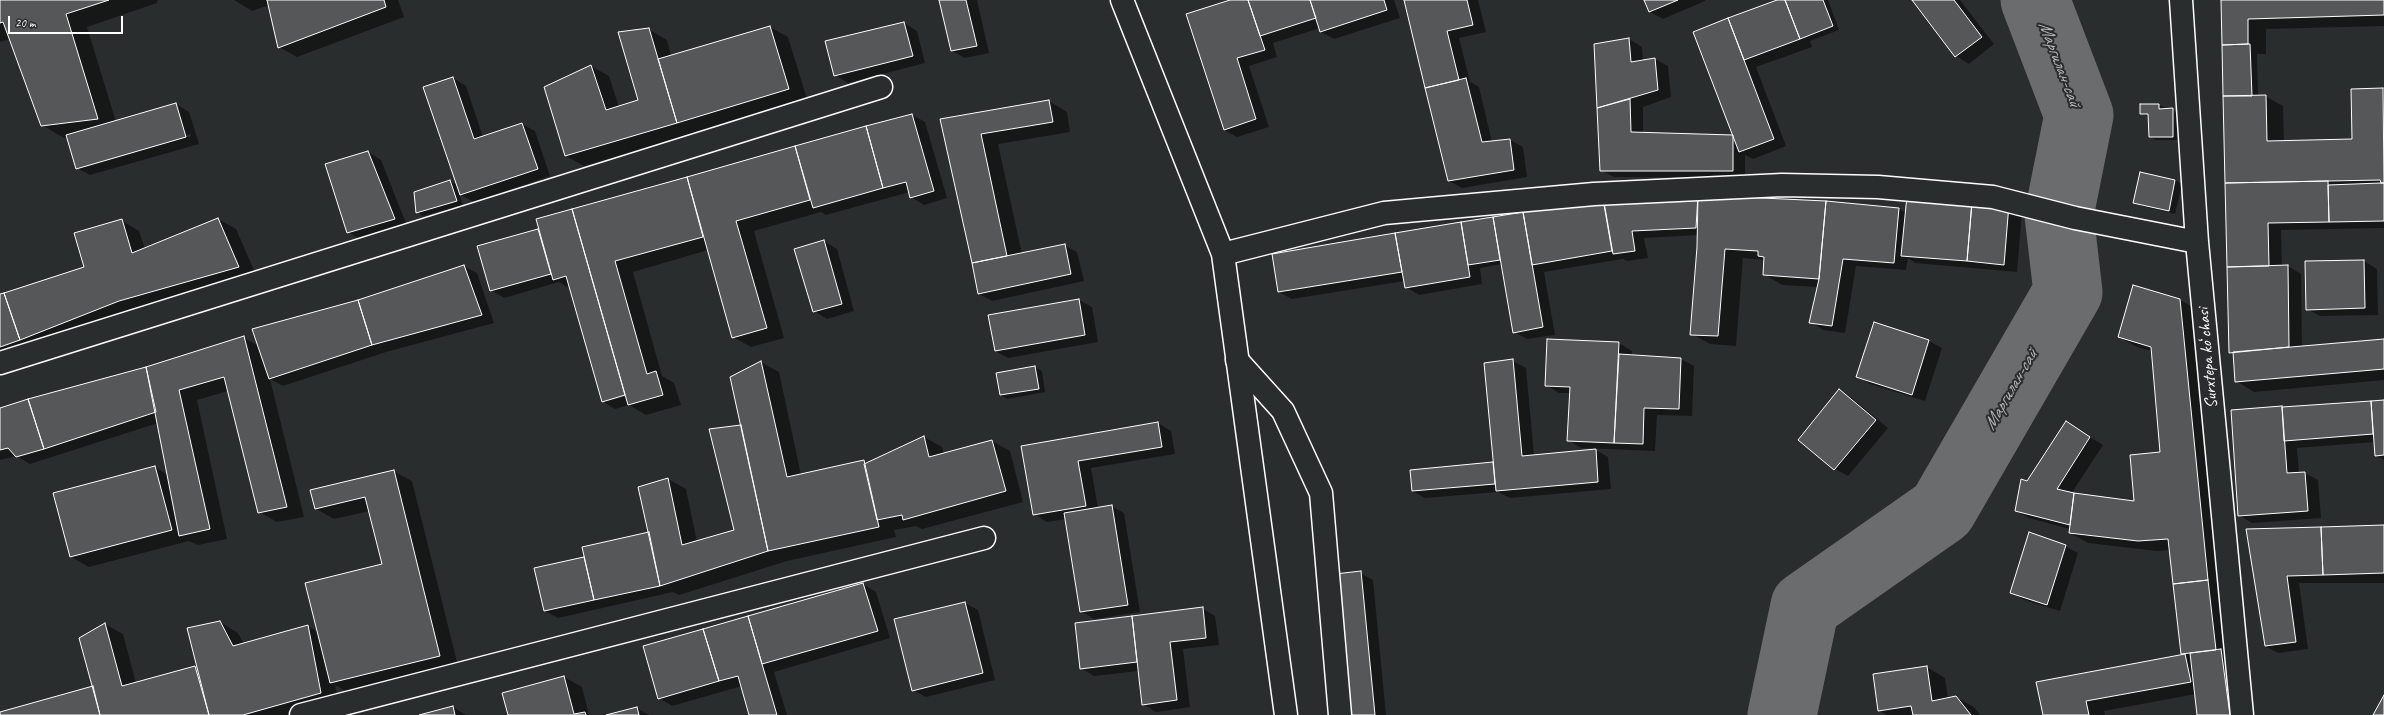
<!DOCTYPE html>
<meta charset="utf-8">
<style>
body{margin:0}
#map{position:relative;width:2384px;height:715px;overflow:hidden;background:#2a2d2e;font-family:Caveat,sans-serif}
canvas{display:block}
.scale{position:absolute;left:8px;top:16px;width:115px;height:18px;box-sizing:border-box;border:2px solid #fff;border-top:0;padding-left:5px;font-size:12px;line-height:14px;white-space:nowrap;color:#fff;-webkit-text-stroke:3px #2a2d2e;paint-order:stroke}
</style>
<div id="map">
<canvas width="2384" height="715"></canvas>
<div class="scale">20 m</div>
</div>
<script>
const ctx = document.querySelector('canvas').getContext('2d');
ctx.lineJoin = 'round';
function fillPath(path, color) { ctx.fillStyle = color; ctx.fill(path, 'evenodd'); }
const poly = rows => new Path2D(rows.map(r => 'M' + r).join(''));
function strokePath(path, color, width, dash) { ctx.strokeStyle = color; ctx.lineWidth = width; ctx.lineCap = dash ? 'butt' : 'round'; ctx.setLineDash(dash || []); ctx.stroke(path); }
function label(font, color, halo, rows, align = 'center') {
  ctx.font = font + ' Caveat,sans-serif'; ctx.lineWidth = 4; ctx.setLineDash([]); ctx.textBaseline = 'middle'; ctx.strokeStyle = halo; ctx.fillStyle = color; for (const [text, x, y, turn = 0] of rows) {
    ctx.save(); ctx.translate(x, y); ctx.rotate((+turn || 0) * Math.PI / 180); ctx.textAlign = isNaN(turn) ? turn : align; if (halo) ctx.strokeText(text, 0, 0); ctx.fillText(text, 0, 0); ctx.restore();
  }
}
fillPath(poly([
 [0,0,158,0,157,3,87,27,116,122,176,104,189,112,199,144,90,175,77,168,68,137,64,138,42,125,10,39,0,42],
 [191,134,191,136,86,167,86,165],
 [398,0,404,17,297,57,279,47,269,5,252,11,234,0],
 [940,0,977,0,989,53,965,58,952,51],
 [1233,0,1394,0,1400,18,1334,39,1321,32,1320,28,1273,43,1277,57,1249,66,1269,127,1237,137,1224,130],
 [1405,0,1478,0,1486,32,1459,38,1470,82,1479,87,1492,142,1510,140,1523,147,1527,177,1462,188,1449,181],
 [1645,0,1705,0,1705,1,1663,19,1650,12],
 [1780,0,1828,0,1839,30,1810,41,1812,47,1756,67,1786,146,1753,159,1745,155,1745,178,1614,177,1601,170,1595,45,1629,39,1642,47,1643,61,1655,59,1668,66,1671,97,1643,107,1643,134,1734,136,1694,32],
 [1913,0,1960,0,1994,44,1969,64,1956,56],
 [2222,0,2384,0,2384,26,2266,29,2266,54,2257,54,2258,96,2265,96,2283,106,2284,142,2353,140,2352,90,2384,89,2384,228,2281,230,2282,267,2288,266,2301,274,2302,347,2384,340,2384,380,2254,392,2236,381,2234,355,2230,352],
 [904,23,917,31,925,63,848,83,835,75],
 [770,27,788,37,807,99,584,166,566,156,591,66,609,76,619,107,639,101,648,29,667,40,671,56],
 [453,78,466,86,483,137,522,124,535,131,550,176,474,202,459,194,463,205,423,216,417,212,450,181,457,185],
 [1049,101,1067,112,1070,132,998,144,1022,254,1064,245,1077,252,1084,281,992,301,979,294,941,119],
 [2159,105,2179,113,2179,140,2156,140,2150,137,2149,117,2141,113],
 [912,115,925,122,947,198,924,205,911,197,910,192,826,215,821,212,754,231,784,338,751,347,733,337,708,250,633,272,662,376,674,383,681,405,646,415,629,405,615,409,602,401,570,286,567,287,559,282,504,298,491,290,479,247,540,230,537,220],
 [626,393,626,396,608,401,607,399],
 [368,152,381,160,407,226,361,240,348,232],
 [2141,173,2175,180,2182,184,2175,214,2141,206,2135,203],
 [1698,196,1899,209,1906,213,1908,197,2022,212,2017,272,1915,263,1908,258,1906,270,1856,266,1845,333,1823,330,1811,322,1818,287,1782,285,1764,274,1765,260,1743,258,1736,346,1710,344,1692,334,1699,235,1644,238,1648,258,1627,261,1623,259,1544,272,1555,335,1527,339,1514,332,1502,264,1480,268,1482,284,1419,295,1406,287,1405,281,1292,299,1279,292,1273,255,1603,200],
 [218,219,236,229,257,277,0,362,0,295,86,267,121,220,139,231,145,249],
 [824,241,837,249,854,311,827,319,814,311],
 [2364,261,2377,269,2378,315,2320,316,2307,309],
 [463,266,477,273,494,323,386,352,283,386,270,379,304,517,277,522,259,512,228,391,197,400,227,539,198,545,189,541,89,567,71,557,155,467,168,475,158,423,30,464,16,456,0,460,0,409,146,368,244,338,259,346,358,301],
 [1079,300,1092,307,1098,342,1008,358,995,351],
 [2180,300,2198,310,2241,715,2198,715,2196,694,2104,711,2105,715,2044,715,2185,655,2182,653,2170,550,2157,551,2088,543,2070,533,2070,529,2029,518,2016,511,2027,482,2079,430,2103,445,2071,494,2135,502,2161,453,2152,351,2137,347,2119,337],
 [1874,323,1929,341,1942,348,1925,401,1870,384,1857,376],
 [1619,343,1632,351,1632,356,1681,359,1694,366,1692,416,1657,415,1655,451,1581,448,1568,440,1570,393,1559,393,1546,385],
 [1513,361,1526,368,1534,455,1594,449,1608,457,1611,489,1510,498,1498,492,1425,498,1412,491,1411,471,1494,463],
 [761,362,779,372,801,475,864,461,868,463,924,437,942,447,944,454,992,441,1010,451,1023,502,922,529,916,526,894,530,896,537,787,561,679,595,673,592,558,618,545,611,535,569,585,558,650,533,668,479,686,489,697,542,735,531,742,426],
 [1035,367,1042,371,1045,392,1007,399,1001,395],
 [1839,390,1852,398,1888,428,1848,476,1835,469],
 [2384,401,2384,460,2376,455,2375,442,2297,448,2299,473,2305,473,2318,480,2321,518,2252,523,2239,515,2232,411],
 [1158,423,1171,431,1175,454,1091,468,1098,508,1111,506,1124,513,1140,612,1094,619,1081,611,1066,519,1047,522,1034,514,1022,447],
 [393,471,412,481,458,666,349,693,335,685,339,703,297,715,0,715,0,713,94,687,105,624,123,634,136,683,195,667,198,669,220,622,238,633,244,644,308,626,318,632,383,565,370,511,334,519,316,509],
 [2384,526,2384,583,2299,583,2308,649,2278,653,2265,646,2248,530],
 [2065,546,2078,553,2060,611,2024,600,2011,592],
 [1360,573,1373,580,1386,715,1349,715],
 [863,584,876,592,890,638,774,672,787,715,750,715,742,686,672,706,659,698],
 [965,603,978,610,995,680,926,697,913,690],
 [1202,608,1215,616,1219,645,1183,649,1190,707,1156,712,1143,704,1139,671,1094,676,1081,668,1076,624],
 [1927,667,1945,678,1948,699,1956,697,1974,707,1980,715,1887,715,1879,710],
 [564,677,582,687,589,715,509,715],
 [453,707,466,715,423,715],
 [637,708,649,715,610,715]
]), '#0007');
strokePath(poly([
 [1782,715,1805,606,1942,510,2068,292,2059,215,2079,115,2035,0]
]), '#6a6c6d', 69);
const building = poly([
 [0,0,109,0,66,14,98,119,41,126,3,22,0,23,0,0],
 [267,0,384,0,386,7,278,48,267,0],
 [939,0,966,0,977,46,951,51,939,0],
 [1230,0,1248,0,1265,50,1237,58,1256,119,1224,130,1186,14,1230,0],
 [1248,0,1310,0,1316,18,1260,36,1248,0],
 [1310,0,1384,0,1387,10,1320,32,1310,0],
 [1404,0,1467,0,1473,25,1447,31,1459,80,1425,88,1404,0],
 [1644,0,1678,0,1649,12,1644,0],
 [1777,0,1785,0,1800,39,1744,60,1728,18,1777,0],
 [1785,0,1823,0,1833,26,1800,39,1785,0],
 [1912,0,1954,0,1982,37,1955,57,1912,0],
 [2221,0,2384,0,2384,15,2248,19,2248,44,2222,45,2221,0],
 [1728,18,1774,139,1739,152,1693,32,1728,18],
 [904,22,913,56,834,76,825,41,904,22],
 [770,26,789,89,677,123,658,59,770,26],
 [649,28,677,123,565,156,544,87,591,65,606,110,638,100,618,32,649,28],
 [1629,38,1631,62,1655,58,1658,90,1597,108,1594,44,1629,38],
 [2248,44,2250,44,2252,96,2223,96,2222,45,2248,44],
 [453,77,474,139,522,123,538,169,460,195,423,87,453,77],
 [1466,78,1482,142,1510,139,1514,170,1448,181,1425,88,1466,78],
 [2383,88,2384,183,2381,183,2380,180,2225,183,2223,96,2266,95,2267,141,2352,139,2351,89,2383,88],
 [1630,99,1631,132,1733,135,1733,171,1600,171,1597,108,1630,99],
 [1049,100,1053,122,981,134,1007,256,972,263,940,119,1049,100],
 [176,103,186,137,76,169,66,135,176,103],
 [2140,104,2159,104,2159,109,2173,108,2173,137,2149,137,2148,114,2140,114,2140,104],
 [912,114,934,191,910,198,906,182,883,188,866,126,912,114],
 [866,126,883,188,813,208,795,146,866,126],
 [795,146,810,200,736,221,767,328,732,338,687,177,795,146],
 [368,151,395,219,347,233,325,164,368,151],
 [2140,172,2175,180,2169,211,2133,203,2140,172],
 [687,177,703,237,615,261,647,374,656,371,663,395,628,405,572,209,687,177],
 [450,180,457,201,416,213,414,192,450,180],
 [2328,181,2329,222,2268,223,2269,266,2227,267,2225,183,2328,181],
 [2381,183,2384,183,2384,221,2329,222,2328,185,2381,183],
 [1698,195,1826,201,1819,279,1763,275,1764,257,1758,256,1758,251,1725,249,1718,336,1690,335,1697,247,1698,195],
 [1698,195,1696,228,1632,231,1635,251,1613,254,1604,202,1698,195],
 [1907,196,1972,202,1967,261,1901,256,1907,196],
 [1603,199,1612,251,1532,265,1523,212,1603,199],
 [1826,201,1899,208,1894,263,1843,259,1832,326,1809,323,1819,279,1826,201],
 [1972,202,2009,204,2004,265,1967,261,1972,202],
 [572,209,625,395,602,402,566,276,553,280,536,219,572,209],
 [1523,212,1543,327,1513,333,1493,217,1523,212],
 [1493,217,1500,260,1468,265,1461,222,1493,217],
 [218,218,239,267,119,301,20,340,4,293,84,267,74,233,122,219,132,253,218,218],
 [1461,222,1470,277,1405,288,1395,233,1461,222],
 [538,229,551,274,490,291,477,246,538,229],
 [1395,233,1402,272,1278,292,1272,254,1395,233],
 [824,240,842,304,813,312,794,249,824,240],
 [1065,244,1071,274,978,294,972,263,1065,244],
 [2364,260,2365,308,2306,310,2305,261,2364,260],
 [464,265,482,315,372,345,358,300,464,265],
 [2288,265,2289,347,2229,353,2227,267,2288,265],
 [2133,285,2180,299,2208,580,2173,584,2168,539,2138,541,2069,533,2074,493,2134,501,2130,455,2160,452,2151,347,2118,337,2133,285],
 [4,293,20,340,0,347,0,294,4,293],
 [1079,299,1085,335,995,351,988,315,1079,299],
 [358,300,372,345,269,379,252,329,358,300],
 [1874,322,1929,340,1912,395,1856,377,1874,322],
 [244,336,287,507,258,513,224,377,179,390,210,529,179,536,146,367,244,336],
 [1547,339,1619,342,1614,443,1567,441,1570,387,1545,386,1547,339],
 [2384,339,2384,369,2235,382,2233,352,2384,339],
 [1619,354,1681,358,1679,409,1644,408,1643,444,1614,443,1619,354],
 [1513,359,1522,456,1596,449,1598,482,1496,491,1484,363,1513,359],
 [761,361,787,477,864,460,879,527,768,551,730,377,761,361],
 [1035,366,1039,389,1000,395,996,373,1035,366],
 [146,367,156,412,44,449,28,399,146,367],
 [1839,389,1876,420,1834,470,1798,440,1839,389],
 [28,399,44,449,16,457,8,448,0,450,0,408,28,399],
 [2384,400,2384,455,2375,456,2371,401,2384,400],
 [2371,401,2373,434,2284,441,2282,407,2371,401],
 [2282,406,2287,473,2305,472,2308,511,2238,516,2231,410,2282,406],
 [2066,421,2090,437,2057,489,2074,493,2070,525,2015,511,2021,479,2027,481,2066,421],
 [1158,422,1162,447,1078,461,1086,506,1033,515,1021,446,1158,422],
 [741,425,768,551,660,586,638,487,668,478,682,545,734,530,709,429,741,425],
 [924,436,929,457,992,440,1006,491,903,520,902,515,877,520,864,464,924,436],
 [1493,462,1495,484,1412,491,1410,470,1493,462],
 [155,466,172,530,70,557,53,493,155,466],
 [394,470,440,656,330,683,305,583,382,564,365,497,315,509,310,490,394,470],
 [1112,505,1128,605,1080,612,1064,513,1112,505],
 [2384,525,2384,573,2323,575,2321,527,2384,525],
 [2321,527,2323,575,2287,576,2296,642,2265,646,2246,529,2321,527],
 [649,532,660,586,594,600,582,547,649,532],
 [2029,532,2066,545,2047,605,2010,593,2029,532],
 [584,557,594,600,544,611,534,568,584,557],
 [1361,571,1375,715,1348,715,1335,574,1361,571],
 [2208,580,2216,650,2181,654,2173,584,2208,580],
 [863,583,878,631,762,664,748,616,863,583],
 [965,602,983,673,912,691,894,619,965,602],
 [1203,607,1206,638,1170,642,1177,700,1142,705,1132,616,1203,607],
 [748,616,762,664,777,715,749,715,738,676,719,681,703,629,748,616],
 [1132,616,1137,662,1080,669,1075,623,1132,616],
 [220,621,233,646,308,625,321,693,243,715,209,715,187,628,220,621],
 [105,623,122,686,195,666,209,715,100,715,79,638,105,623],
 [703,629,719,681,658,699,643,646,703,629],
 [2221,649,2230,715,2197,715,2190,653,2221,649],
 [2185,654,2191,682,2086,701,2089,715,2043,715,2036,682,2185,654],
 [1927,666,1932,701,1956,696,1971,715,1913,715,1911,706,1878,711,1873,674,1927,666],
 [564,676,574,714,585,712,586,715,508,715,502,693,564,676],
 [93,686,100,715,0,715,0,712,93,686],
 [2384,695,2384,715,2373,715,2384,695],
 [453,706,455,715,419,715,453,706],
 [637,707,639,715,606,715,637,707]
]);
fillPath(building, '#555758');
strokePath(building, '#fff', 1);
const lane = poly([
 [1237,360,1283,411,1321,493,1340,715]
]);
const street = poly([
 [1122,0,1223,254,1286,715],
 [2181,0,2197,242,2242,715],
 [1223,254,1384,213,1594,194,1782,185,1878,187,1993,197,2075,218,2197,242],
 [0,363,881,87],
 [301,715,984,538]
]);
strokePath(lane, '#fff', 25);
strokePath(street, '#fff', 25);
strokePath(lane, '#2a2d2e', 22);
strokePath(street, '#2a2d2e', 22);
label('17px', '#fff', '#2a2d2e', [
 ["Surxtepa koʻchasi",2208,358,-95]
]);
label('italic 18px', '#b4b6b6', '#2a2d2e', [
 ["Маргилан-сай",2059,64,69],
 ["Маргилан-сай",2011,390,-60]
]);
</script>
